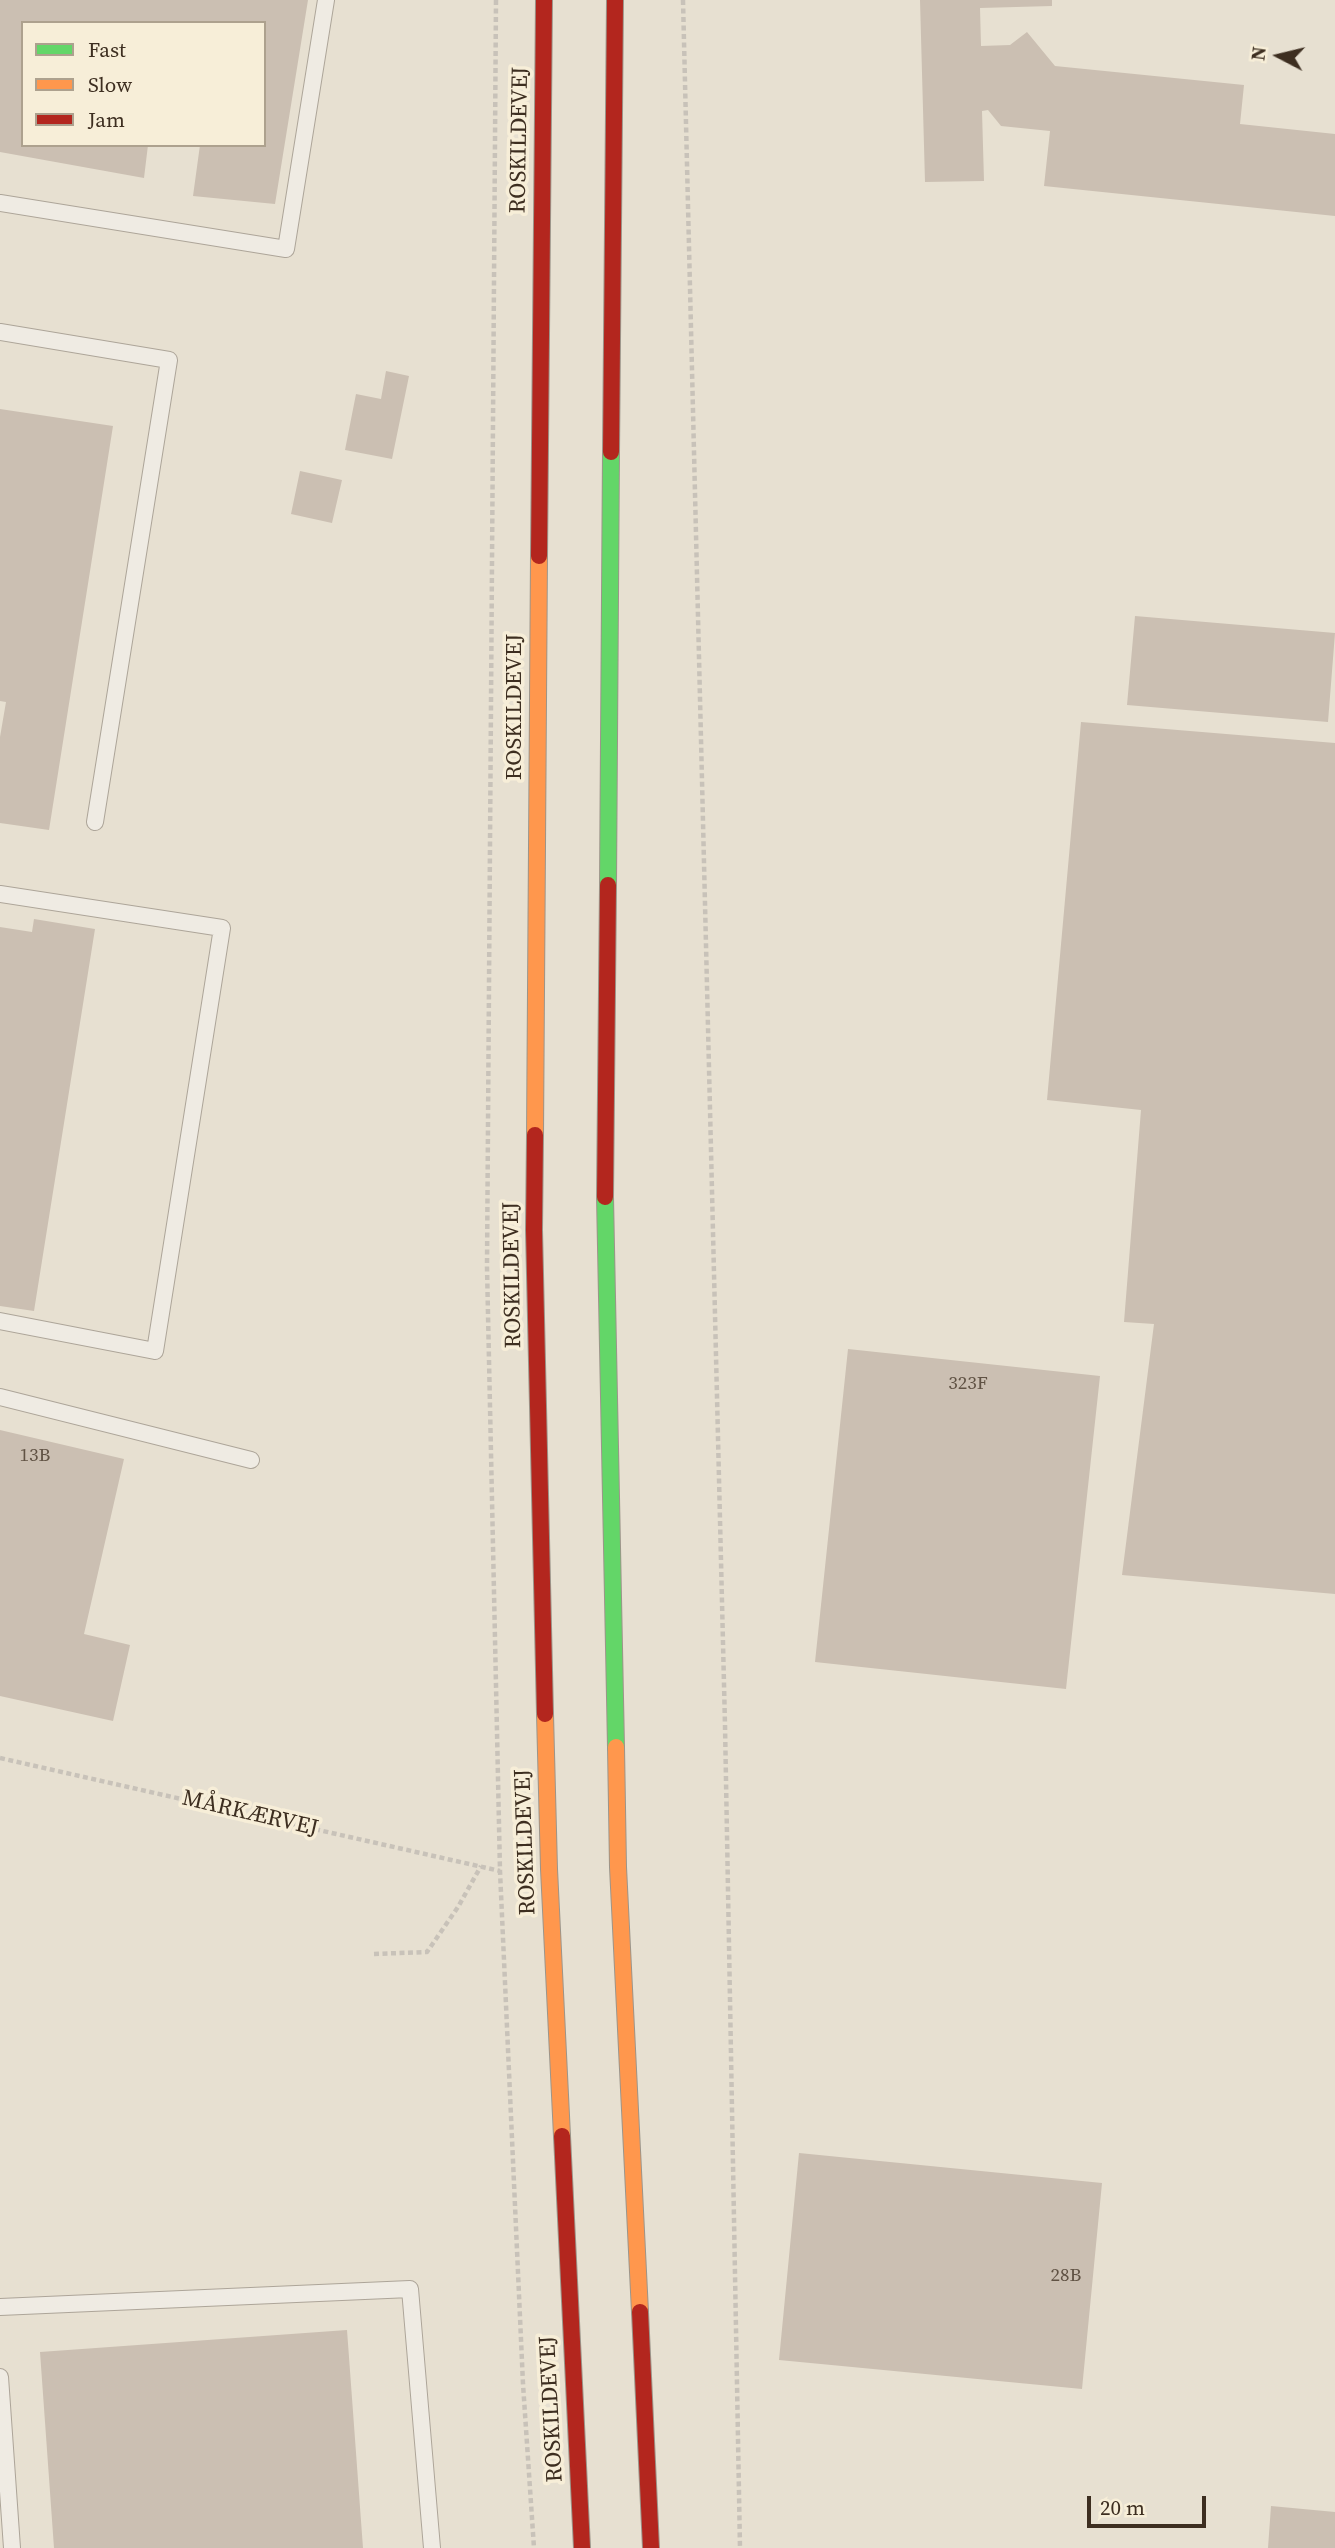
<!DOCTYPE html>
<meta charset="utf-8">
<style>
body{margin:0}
#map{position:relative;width:1335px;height:2548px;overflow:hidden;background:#e7e0d1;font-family:"Source Serif 4",serif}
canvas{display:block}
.legend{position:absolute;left:21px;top:21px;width:245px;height:126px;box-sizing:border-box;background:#f7eed8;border:2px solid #ada18e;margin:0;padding:9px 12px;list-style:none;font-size:21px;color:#3d2e20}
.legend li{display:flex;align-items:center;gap:14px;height:35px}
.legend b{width:35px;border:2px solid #ada18e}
.north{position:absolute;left:1244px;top:21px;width:70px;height:70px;-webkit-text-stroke:5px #f7eed8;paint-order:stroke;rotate:277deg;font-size:19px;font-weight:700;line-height:28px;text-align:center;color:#3d2e20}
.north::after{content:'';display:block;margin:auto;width:24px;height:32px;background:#3d2e20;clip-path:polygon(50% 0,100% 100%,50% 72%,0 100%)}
.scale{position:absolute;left:1087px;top:2496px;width:119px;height:32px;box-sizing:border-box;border:4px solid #3d2e20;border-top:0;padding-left:9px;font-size:21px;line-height:24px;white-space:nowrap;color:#3d2e20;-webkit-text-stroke:5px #f7eed8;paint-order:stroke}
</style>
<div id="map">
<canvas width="1335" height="2548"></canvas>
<ul class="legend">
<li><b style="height:9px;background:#63d668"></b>Fast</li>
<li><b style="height:9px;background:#ff974d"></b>Slow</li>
<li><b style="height:9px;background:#b3261e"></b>Jam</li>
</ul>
<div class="north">N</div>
<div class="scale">20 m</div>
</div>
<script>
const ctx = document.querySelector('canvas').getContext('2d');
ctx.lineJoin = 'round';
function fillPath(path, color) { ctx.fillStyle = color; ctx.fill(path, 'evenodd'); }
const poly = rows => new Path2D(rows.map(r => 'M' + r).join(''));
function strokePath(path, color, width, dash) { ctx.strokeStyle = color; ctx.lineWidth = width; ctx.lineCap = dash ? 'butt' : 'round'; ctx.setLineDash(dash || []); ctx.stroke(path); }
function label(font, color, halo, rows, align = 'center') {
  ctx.font = font + ' "Source Serif 4",serif'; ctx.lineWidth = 7; ctx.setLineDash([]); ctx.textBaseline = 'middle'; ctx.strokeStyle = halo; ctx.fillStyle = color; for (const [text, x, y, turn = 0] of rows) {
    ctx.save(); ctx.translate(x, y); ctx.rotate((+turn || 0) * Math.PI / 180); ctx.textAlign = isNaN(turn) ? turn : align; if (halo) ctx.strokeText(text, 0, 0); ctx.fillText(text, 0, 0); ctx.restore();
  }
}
fillPath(poly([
 [0,0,308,0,275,204,193,196,200,145,264,145,264,23,23,23,23,145,148,145,144,178,0,152],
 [920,0,1052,0,1052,6,980,8,981,46,1010,45,1027,32,1055,66,1244,85,1240,124,1335,134,1335,216,1044,186,1050,131,1001,126,988,110,982,111,984,181,925,182],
 [386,371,409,376,392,459,345,450,356,394,381,399],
 [0,409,113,426,49,830,0,823,0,737,6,702,0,701],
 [300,471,342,480,332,523,291,514],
 [1135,616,1335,633,1328,722,1127,705],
 [1081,722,1335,743,1335,1594,1122,1575,1154,1324,1124,1322,1141,1110,1047,1100],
 [34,919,95,929,34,1311,0,1306,0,927,32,932],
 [848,1349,1100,1376,1066,1689,815,1662],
 [0,1430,124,1459,84,1634,130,1645,113,1721,0,1696],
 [799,2153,1102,2183,1082,2389,779,2360],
 [347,2330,363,2548,54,2548,40,2352],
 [1271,2506,1335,2512,1335,2548,1268,2548]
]), '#cbbfb2');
const lane = poly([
 [0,203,286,249,326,0],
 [0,332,169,360,95,822],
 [0,894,222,928,155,1351,0,1321],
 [0,1397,251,1460],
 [0,2307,410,2289,432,2548],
 [0,2377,12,2548]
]);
const fast = poly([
 [608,885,611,452],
 [605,1197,616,1747]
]);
const slow = poly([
 [535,1135,539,556],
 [545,1714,549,1869,562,2136],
 [616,1747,618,1867,640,2312]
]);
const jam = poly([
 [611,452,615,0],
 [539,556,544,0],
 [535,1135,534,1230,545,1714],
 [605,1197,608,885],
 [562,2136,582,2548],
 [640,2312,651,2548]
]);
strokePath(lane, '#ada599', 18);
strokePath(fast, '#9c958a', 18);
strokePath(slow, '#9c958a', 18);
strokePath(jam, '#9c958a', 18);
strokePath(poly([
 [496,0,487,1267,500,1871,523,2384,534,2548],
 [683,0,725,1725,740,2548],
 [0,1758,500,1871],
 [374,1954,427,1952,458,1907,481,1866]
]), '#c8c2b9', 4.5, [5, 3.5]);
strokePath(lane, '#efebe3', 16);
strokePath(fast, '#63d668', 16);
strokePath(slow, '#ff974d', 16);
strokePath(jam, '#b3261e', 16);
label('19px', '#605244', null, [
 ["323F",968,1384],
 ["13B",35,1456],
 ["28B",1066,2276]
]);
label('23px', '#3d2e20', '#f7eed8', [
 ["ROSKILDEVEJ",520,140,-89],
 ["ROSKILDEVEJ",515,707,-90],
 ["ROSKILDEVEJ",513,1275,-91],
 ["MÅRKÆRVEJ",250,1814,13],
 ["ROSKILDEVEJ",526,1842,-92],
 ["ROSKILDEVEJ",552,2409,-93]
]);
</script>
